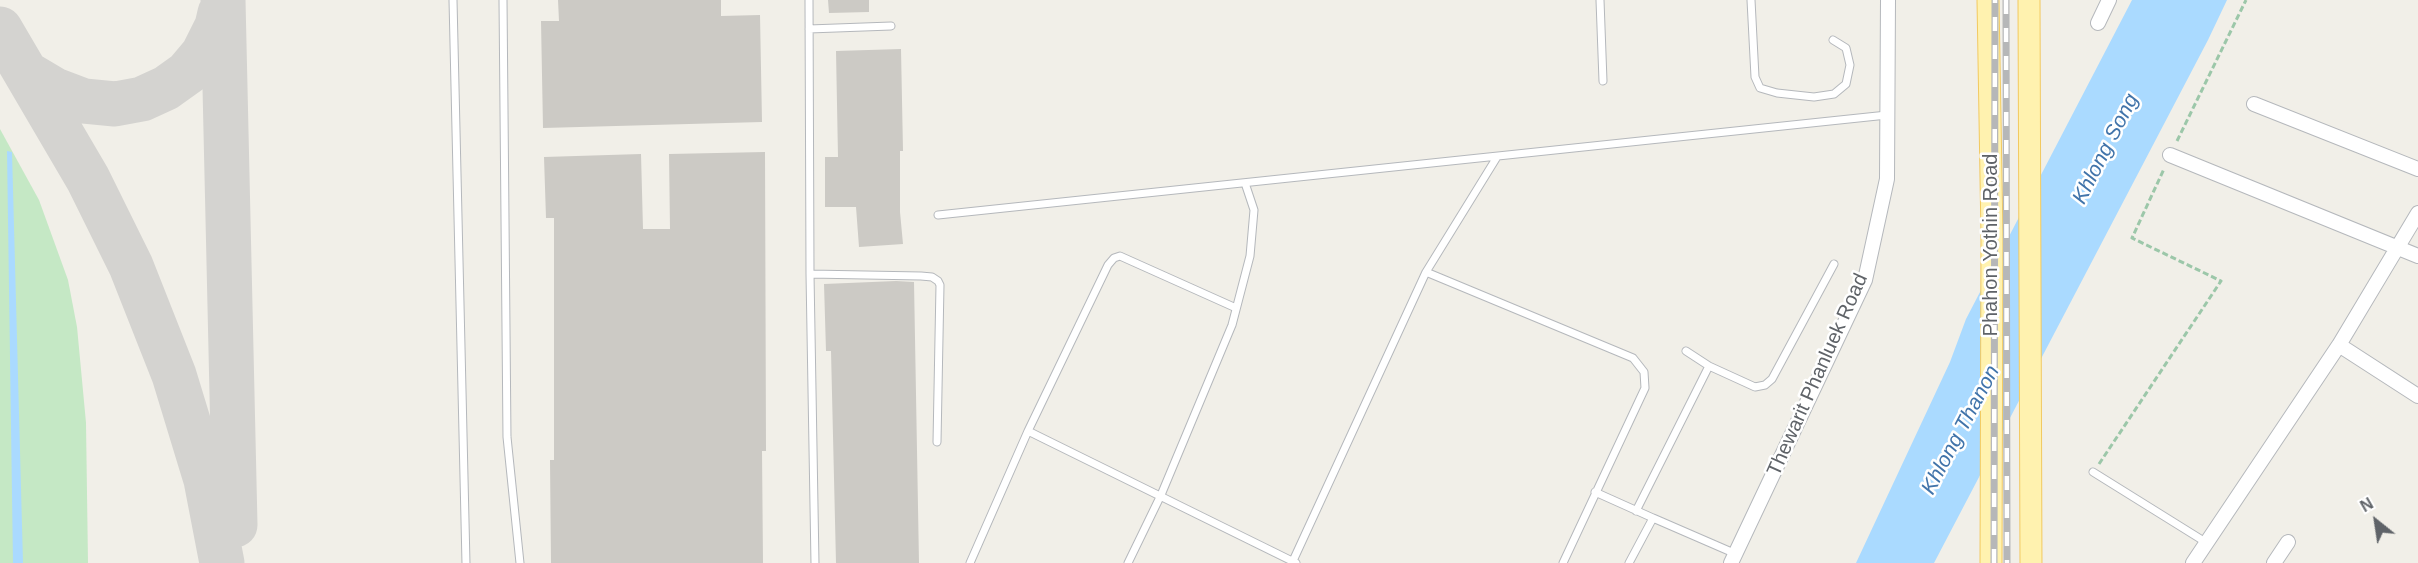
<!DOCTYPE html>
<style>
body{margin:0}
#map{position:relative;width:2418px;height:563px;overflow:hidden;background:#f1efe8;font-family:Helvetica,sans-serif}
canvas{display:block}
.north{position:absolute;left:2346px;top:491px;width:60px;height:60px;-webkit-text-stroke:4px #fff;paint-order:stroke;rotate:330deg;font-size:16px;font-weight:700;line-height:24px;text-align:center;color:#5f6368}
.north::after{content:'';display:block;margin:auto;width:21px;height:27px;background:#5f6368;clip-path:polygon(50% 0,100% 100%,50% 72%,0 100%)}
</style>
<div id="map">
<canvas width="2418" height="563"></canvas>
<div class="north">N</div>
</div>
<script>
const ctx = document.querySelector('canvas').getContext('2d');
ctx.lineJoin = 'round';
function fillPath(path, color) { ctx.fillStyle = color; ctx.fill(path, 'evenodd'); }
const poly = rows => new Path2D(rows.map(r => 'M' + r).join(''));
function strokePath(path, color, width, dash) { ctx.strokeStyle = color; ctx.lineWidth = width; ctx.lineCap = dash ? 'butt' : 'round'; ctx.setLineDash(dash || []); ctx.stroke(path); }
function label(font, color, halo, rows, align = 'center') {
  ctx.font = font + ' Helvetica,sans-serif'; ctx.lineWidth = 5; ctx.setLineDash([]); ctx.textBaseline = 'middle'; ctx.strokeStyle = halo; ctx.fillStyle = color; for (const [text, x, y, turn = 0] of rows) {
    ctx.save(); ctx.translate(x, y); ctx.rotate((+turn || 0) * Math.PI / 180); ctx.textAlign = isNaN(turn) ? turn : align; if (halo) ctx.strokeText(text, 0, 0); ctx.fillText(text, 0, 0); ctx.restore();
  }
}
fillPath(poly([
 [0,129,39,200,68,280,77,327,86,423,88,563,0,563]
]), '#c5e8c5');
fillPath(poly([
 [2132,0,2227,0,2208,40,1934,563,1856,563,1950,362,1966,319],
 [7,151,12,152,23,563,13,563]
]), '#aadaff');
strokePath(poly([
 [223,0,235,525],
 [0,29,88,179,131,266,174,375,206,480,222,563],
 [28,74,55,90,84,101,115,104,142,99,166,88,187,73,203,54,217,26,220,13]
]), '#d4d3d0', 45);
fillPath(poly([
 [558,0,721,0,721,16,760,15,762,122,543,128,541,21,559,21],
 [828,0,869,0,869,12,829,13],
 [901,49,903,151,900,151,900,212,903,244,859,247,856,207,825,207,825,157,838,157,836,51],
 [765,152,766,451,762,451,763,563,551,563,550,460,554,460,554,218,546,218,544,157,641,154,643,229,670,229,669,154],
 [896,281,914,282,919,563,836,563,831,351,826,351,824,284]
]), '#cccac5');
const lane = poly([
 [453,0,466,563],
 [503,0,507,437,520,563],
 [809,0,810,274,815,563],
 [1600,0,1603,81],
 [1751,0,1755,77,1760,88,1777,93,1814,97,1834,94,1846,84,1850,65,1846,48,1833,40],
 [809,29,891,26],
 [938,215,1887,115],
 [1426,272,1633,358,1644,372,1645,388,1563,563],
 [810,274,921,276,932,277,938,281,940,285,937,442],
 [1686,351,1709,366],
 [1028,431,1296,563],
 [2093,472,2207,543],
 [1595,492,1653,518,1629,563],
 [1636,511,1709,366,1755,387,1765,385,1772,379,1834,264],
 [1653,518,1736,554],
 [970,563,1028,431,1108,265,1114,258,1120,256,1236,308],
 [1128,563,1161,495,1232,325,1250,256,1254,210,1245,183],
 [1292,563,1426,272,1497,157]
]);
const street = poly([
 [2098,23,2109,0],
 [2254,104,2418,169],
 [2170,155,2418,256],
 [2339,345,2418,396],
 [1731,563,1865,280,1887,179,1888,0],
 [2193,563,2339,345,2418,213],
 [2274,563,2288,542]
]);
const primary = poly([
 [1988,0,1992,236,1991,563],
 [2029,0,2031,563]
]);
strokePath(lane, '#b5b8bc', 9);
strokePath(street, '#b5b8bc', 16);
strokePath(primary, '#f2c960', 23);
strokePath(poly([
 [2177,141,2246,0],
 [2099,464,2221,281,2132,238,2164,169]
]), '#9cc7a9', 3, [6, 3]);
strokePath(lane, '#fff', 7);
strokePath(street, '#fff', 14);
strokePath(primary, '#fff2af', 21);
const rail = poly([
 [2006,0,2007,563],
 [1994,563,1995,0]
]);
strokePath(rail, '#b6b7b8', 7);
strokePath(rail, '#fff', 4.5, [14]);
label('20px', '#5f6368', '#fff', [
 ["Phahon Yothin Road",1991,245,-90],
 ["Thewarit Phanluek Road",1818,375,-66]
]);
label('italic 21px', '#4174aa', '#fff', [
 ["Khlong Song",2106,149,-63],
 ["Khlong Thanon",1961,430,-62]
]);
</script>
